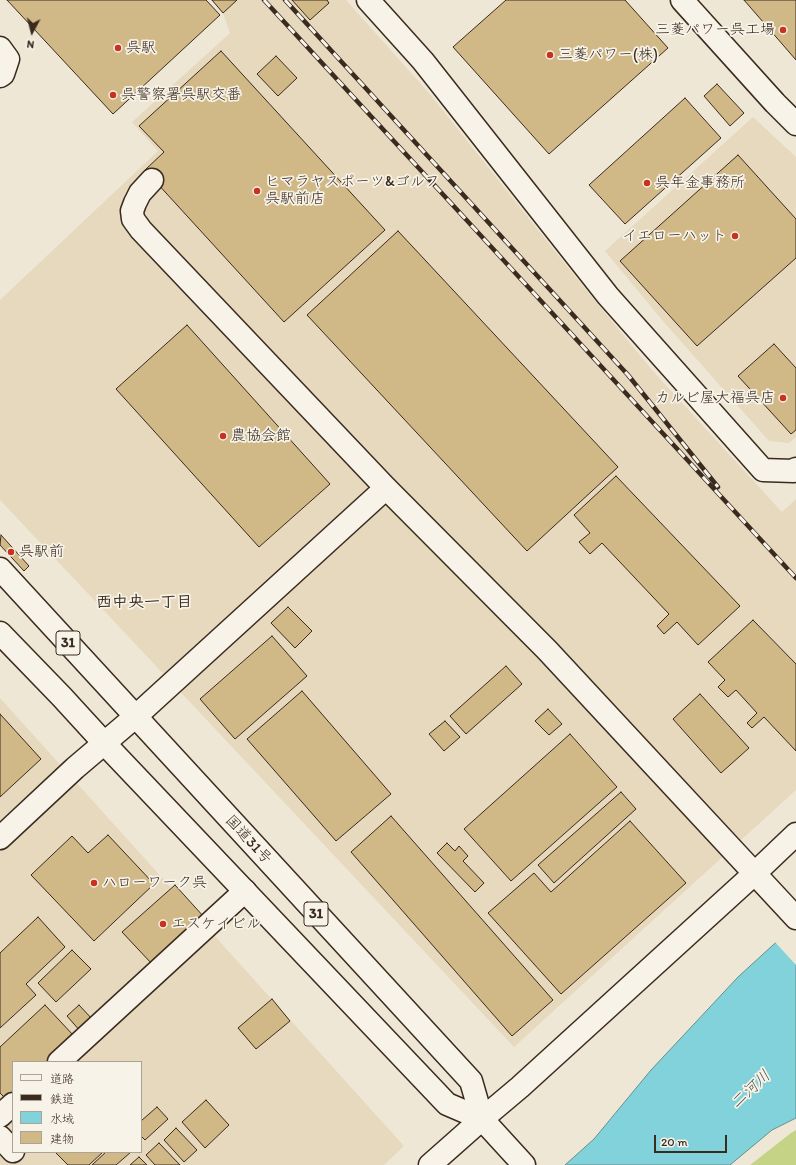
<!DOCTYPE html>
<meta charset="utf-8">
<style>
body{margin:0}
#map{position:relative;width:796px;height:1165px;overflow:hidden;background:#efe7d5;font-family:Itim,"Klee One",sans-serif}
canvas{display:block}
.legend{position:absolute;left:12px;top:1061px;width:130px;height:92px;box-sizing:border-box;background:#f7f3e8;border:1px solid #aca397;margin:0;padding:5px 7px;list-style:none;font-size:12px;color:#3b2a1e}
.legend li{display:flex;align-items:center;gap:8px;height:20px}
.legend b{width:20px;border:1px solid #aca397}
.north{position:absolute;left:12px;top:12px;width:40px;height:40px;-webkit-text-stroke:3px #f7f3e8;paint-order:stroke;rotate:187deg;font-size:11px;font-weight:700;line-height:16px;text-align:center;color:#3b2a1e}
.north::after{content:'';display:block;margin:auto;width:14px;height:18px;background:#3b2a1e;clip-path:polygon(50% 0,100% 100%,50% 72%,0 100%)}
.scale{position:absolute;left:654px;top:1135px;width:73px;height:18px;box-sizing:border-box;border:2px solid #3b2a1e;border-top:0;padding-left:5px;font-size:12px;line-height:14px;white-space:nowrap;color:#3b2a1e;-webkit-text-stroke:3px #f7f3e8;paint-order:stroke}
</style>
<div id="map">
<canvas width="796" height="1165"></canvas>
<ul class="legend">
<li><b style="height:5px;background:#f7f3e8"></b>道路</li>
<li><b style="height:5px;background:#3b2a1e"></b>鉄道</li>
<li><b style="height:11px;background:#81d2da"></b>水域</li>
<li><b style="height:11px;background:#d0b887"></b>建物</li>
</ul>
<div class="north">N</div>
<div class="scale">20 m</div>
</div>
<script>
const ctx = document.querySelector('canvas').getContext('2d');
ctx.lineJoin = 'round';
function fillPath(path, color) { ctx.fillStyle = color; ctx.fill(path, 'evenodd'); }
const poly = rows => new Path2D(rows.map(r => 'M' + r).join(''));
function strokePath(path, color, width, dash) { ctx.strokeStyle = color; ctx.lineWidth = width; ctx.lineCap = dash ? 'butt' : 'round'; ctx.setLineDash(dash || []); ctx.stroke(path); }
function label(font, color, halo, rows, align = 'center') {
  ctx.font = font + ' Itim,"Klee One",sans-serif'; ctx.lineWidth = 3.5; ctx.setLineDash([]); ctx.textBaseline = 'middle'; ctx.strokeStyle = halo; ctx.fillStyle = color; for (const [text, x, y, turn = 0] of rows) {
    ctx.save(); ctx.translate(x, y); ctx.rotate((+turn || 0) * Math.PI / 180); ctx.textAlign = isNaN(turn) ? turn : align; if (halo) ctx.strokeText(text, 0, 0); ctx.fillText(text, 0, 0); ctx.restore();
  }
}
fillPath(poly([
 [212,0,346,0,429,93,574,275,652,370,782,512,796,499,796,790,514,1047,0,500,0,300,158,151,132,122,230,33,223,13],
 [753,117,796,157,796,437,789,443,769,441,662,320,605,251],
 [0,698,404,1146,384,1165,0,1165],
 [13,1062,141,1062,141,1152,13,1152]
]), '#e6d9be');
fillPath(poly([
 [796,1130,796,1165,750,1165,791,1133]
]), '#c5d387');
const water = poly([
 [796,924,796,1118,772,1130,730,1165,565,1165,594,1139,651,1070,738,977,796,924]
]);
fillPath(water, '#81d2da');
strokePath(water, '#658f8f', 1);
fillPath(poly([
 [796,922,796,965,774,941]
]), '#efe7d5');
const building = poly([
 [7,0,206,0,220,15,113,114,7,0],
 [212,0,237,0,223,13,212,0],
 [292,0,327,0,329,3,310,20,292,0],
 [506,0,625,0,668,48,549,154,453,47,506,0],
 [744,0,796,0,796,60,744,0],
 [221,51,385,230,284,322,145,170,164,152,139,126,221,51],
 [276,56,297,78,278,96,257,74,276,56],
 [717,84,744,113,730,126,704,96,717,84],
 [685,98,721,138,625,224,589,185,685,98],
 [738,155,796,219,796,258,697,346,620,261,738,155],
 [398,231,618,467,527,551,307,315,398,231],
 [187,325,330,484,259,547,116,389,187,325],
 [774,344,796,368,796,430,791,434,738,376,774,344],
 [616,476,740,606,698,645,677,622,664,634,657,626,669,614,602,543,590,554,579,542,590,533,574,515,616,476],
 [1,535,29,566,24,571,0,545,1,535],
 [288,607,312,631,295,648,271,623,288,607],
 [753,620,796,664,796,751,764,717,752,728,747,723,757,713,736,690,728,697,718,687,725,680,708,662,753,620],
 [272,636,307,676,235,739,200,699,272,636],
 [506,666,522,684,466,734,450,716,506,666],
 [302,691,391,794,336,841,247,739,302,691],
 [700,694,749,748,721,773,673,719,700,694],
 [548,709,562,724,549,735,535,721,548,709],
 [0,714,41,759,0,797,0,714],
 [445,721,460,737,444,751,429,734,445,721],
 [570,734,617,787,511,881,464,829,570,734],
 [621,792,636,809,554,883,538,865,621,792],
 [391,816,553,1000,512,1036,351,852,391,816],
 [630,821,686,883,561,994,488,913,534,873,551,892,630,821],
 [108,835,154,884,94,941,31,875,72,836,88,853,108,835],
 [447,843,455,851,459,846,468,856,463,861,484,883,475,892,437,853,447,843],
 [175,885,204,917,152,964,122,932,175,885],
 [38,917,65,947,26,984,36,995,0,1028,0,953,38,917],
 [72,950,91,969,56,1002,38,983,72,950],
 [272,999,290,1021,256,1049,238,1028,272,999],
 [45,1005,74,1036,47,1062,13,1062,13,1094,7,1100,0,1093,0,1047,45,1005],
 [79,1005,93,1020,81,1032,67,1016,79,1005],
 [206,1100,229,1125,205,1148,182,1122,206,1100],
 [157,1107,168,1119,145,1140,141,1136,141,1121,157,1107],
 [176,1128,197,1150,184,1162,164,1140,176,1128],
 [159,1143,180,1165,155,1165,146,1155,159,1143],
 [57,1152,103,1152,89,1165,68,1165,56,1153,57,1152],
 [106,1152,131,1152,116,1165,92,1165,106,1152],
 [139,1157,147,1165,130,1165,139,1157]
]);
fillPath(building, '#d0b887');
strokePath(building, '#3b2a1e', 1);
const minor = poly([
 [368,0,423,61,608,296,763,470,794,471,796,469],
 [682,0,775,103,796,124],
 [0,48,8,59,3,74,0,76],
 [152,180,140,193,135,203,132,211,133,219,141,230,386,488,547,650,796,918],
 [0,838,75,768,135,717,386,488],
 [59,1062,245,891],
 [0,1116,13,1104],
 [482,1119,520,1087,754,874,796,834],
 [0,1137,13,1151]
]);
const major = poly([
 [430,1165,482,1119]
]);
const highway = poly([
 [0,569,471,1081,482,1119],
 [0,633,62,697,105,744,447,1104,482,1119,524,1165]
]);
strokePath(minor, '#3b2a1e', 25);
strokePath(major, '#3b2a1e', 25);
strokePath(highway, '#3b2a1e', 25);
strokePath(minor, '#f7f3e8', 22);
strokePath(major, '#f7f3e8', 22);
strokePath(highway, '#f7f3e8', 22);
const rail = poly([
 [264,0,796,578],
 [285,0,628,375,718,487]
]);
strokePath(rail, '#3b2a1e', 4.5);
strokePath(rail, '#f7f3e8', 3, [9]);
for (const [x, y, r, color] of [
 [783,30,4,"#c8321e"],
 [118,48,4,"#c8321e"],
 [550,55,4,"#c8321e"],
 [113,95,4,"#c8321e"],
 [647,183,4,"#c8321e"],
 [257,191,4,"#c8321e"],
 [735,236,4,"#c8321e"],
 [783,398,4,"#c8321e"],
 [223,436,4,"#c8321e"],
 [11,552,4,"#c8321e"],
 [94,883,4,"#c8321e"],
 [163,924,4,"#c8321e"]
]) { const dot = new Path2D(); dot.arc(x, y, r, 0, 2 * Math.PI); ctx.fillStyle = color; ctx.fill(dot); strokePath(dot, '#f7f3e8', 1.5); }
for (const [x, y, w] of [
 [68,643,24],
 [316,914,24]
]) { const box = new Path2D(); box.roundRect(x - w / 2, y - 12, w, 24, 3); ctx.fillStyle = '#f7f3e8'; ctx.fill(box); strokePath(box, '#3b2a1e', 1); }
label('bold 14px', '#3b2a1e', null, [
 ["31",68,643],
 ["31",316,914]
]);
label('15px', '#3b2a1e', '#f7f3e8', [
 ["三菱パワー呉工場",775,30,"right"],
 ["呉駅",126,48],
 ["三菱パワー(株)",558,55],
 ["呉警察署呉駅交番",121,95],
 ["ヒマラヤスポーツ&ゴルフ",265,182],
 ["呉駅前店",265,199],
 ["呉年金事務所",655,183],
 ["イエローハット",727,236,"right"],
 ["カルビ屋大福呉店",775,398,"right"],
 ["農協会館",231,436],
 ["呉駅前",19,552],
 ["ハローワーク呉",102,883],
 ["エスケイビル",171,924]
], 'left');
label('15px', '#3b2a1e', '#f7f3e8', [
 ["国道31号",248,840,47]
]);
label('bold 16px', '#3b2a1e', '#f7f3e8', [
 ["西中央一丁目",144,603]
]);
label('italic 16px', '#4c544d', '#f7f3e8', [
 ["二河川",751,1090,-43]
]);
</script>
